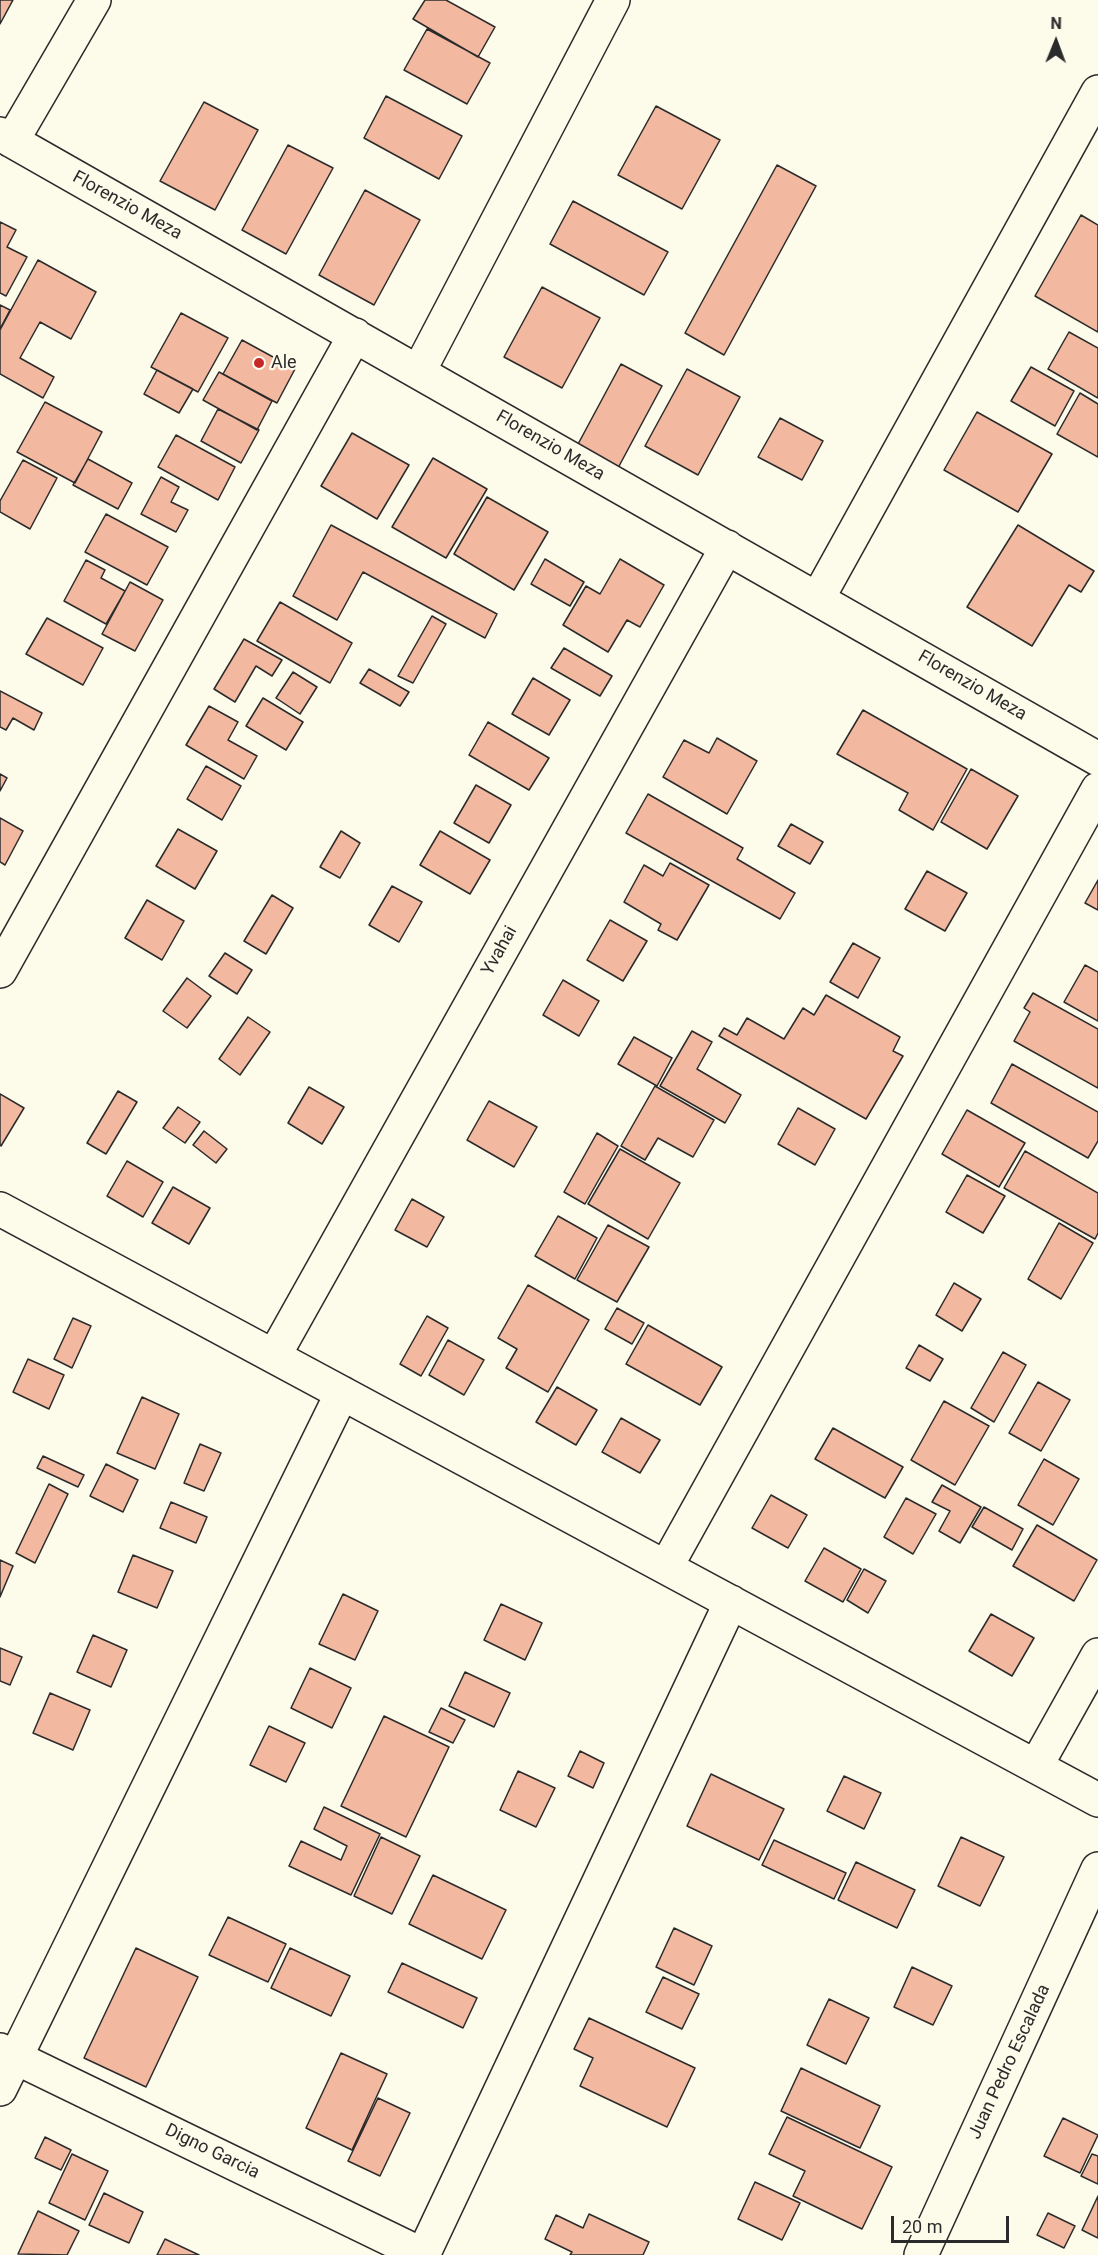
<!DOCTYPE html>
<style>
body{margin:0}
#map{position:relative;width:1098px;height:2255px;overflow:hidden;background:#fdfbea;font-family:Roboto,sans-serif}
canvas{display:block}
.north{position:absolute;left:1026px;top:12px;width:60px;height:60px;-webkit-text-stroke:4px #fdfbea;paint-order:stroke;rotate:1deg;font-size:16px;font-weight:700;line-height:24px;text-align:center;color:#2b2b2b}
.north::after{content:'';display:block;margin:auto;width:21px;height:27px;background:#2b2b2b;clip-path:polygon(50% 0,100% 100%,50% 72%,0 100%)}
.scale{position:absolute;left:891px;top:2216px;width:118px;height:27px;box-sizing:border-box;border:3px solid #2b2b2b;border-top:0;padding-left:8px;font-size:18px;line-height:21px;white-space:nowrap;color:#2b2b2b;-webkit-text-stroke:4px #fdfbea;paint-order:stroke}
</style>
<div id="map">
<canvas width="1098" height="2255"></canvas>
<div class="north">N</div>
<div class="scale">20 m</div>
</div>
<script>
const ctx = document.querySelector('canvas').getContext('2d');
ctx.lineJoin = 'round';
function fillPath(path, color) { ctx.fillStyle = color; ctx.fill(path, 'evenodd'); }
const poly = rows => new Path2D(rows.map(r => 'M' + r).join(''));
function strokePath(path, color, width, dash) { ctx.strokeStyle = color; ctx.lineWidth = width; ctx.lineCap = dash ? 'butt' : 'round'; ctx.setLineDash(dash || []); ctx.stroke(path); }
function label(font, color, halo, rows, align = 'center') {
  ctx.font = font + ' Roboto,sans-serif'; ctx.lineWidth = 4.5; ctx.setLineDash([]); ctx.textBaseline = 'middle'; ctx.strokeStyle = halo; ctx.fillStyle = color; for (const [text, x, y, turn = 0] of rows) {
    ctx.save(); ctx.translate(x, y); ctx.rotate((+turn || 0) * Math.PI / 180); ctx.textAlign = isNaN(turn) ? turn : align; if (halo) ctx.strokeText(text, 0, 0); ctx.fillText(text, 0, 0); ctx.restore();
  }
}
const building = poly([
 [0,0,13,0,0,24,0,0],
 [425,0,446,0,495,27,478,57,413,19,425,0],
 [427,29,490,63,467,104,404,70,427,29],
 [386,96,462,136,439,179,364,138,386,96],
 [204,102,258,130,215,210,160,181,204,102],
 [656,106,720,140,682,209,618,175,656,106],
 [288,145,333,168,286,254,242,230,288,145],
 [777,165,816,186,724,355,685,333,777,165],
 [365,190,420,220,374,305,319,275,365,190],
 [573,201,668,252,644,295,550,244,573,201],
 [1081,215,1098,225,1098,332,1035,296,1081,215],
 [0,222,16,230,7,247,27,257,6,296,0,293,0,222],
 [38,260,96,292,71,339,40,322,20,358,54,377,43,398,0,374,0,330,38,260],
 [542,287,600,318,562,388,504,357,542,287],
 [0,305,10,310,0,329,0,305],
 [181,313,228,338,198,392,151,367,181,313],
 [1069,332,1098,348,1098,398,1048,369,1069,332],
 [242,340,295,369,277,403,223,374,242,340],
 [621,364,662,386,618,468,577,446,621,364],
 [1031,367,1074,391,1055,426,1011,401,1031,367],
 [687,369,740,397,698,475,645,446,687,369],
 [157,370,193,389,179,413,144,394,157,370],
 [219,372,272,401,257,430,203,400,219,372],
 [1080,393,1098,404,1098,457,1057,434,1080,393],
 [45,402,102,432,75,483,17,452,45,402],
 [218,409,259,430,241,463,201,441,218,409],
 [977,412,1052,454,1018,512,944,470,977,412],
 [780,418,823,441,802,480,758,457,780,418],
 [352,433,409,465,377,519,321,486,352,433],
 [176,435,235,467,218,500,158,467,176,435],
 [433,458,487,489,446,558,392,527,433,458],
 [88,459,132,483,118,509,73,485,88,459],
 [23,460,57,478,30,529,0,512,0,501,23,460],
 [161,477,179,487,171,502,188,510,176,532,141,514,161,477],
 [487,497,548,532,514,590,454,554,487,497],
 [106,514,168,547,147,585,85,552,106,514],
 [331,525,497,614,485,638,363,572,337,620,293,596,331,525],
 [1018,525,1094,571,1081,592,1069,585,1032,646,967,607,1018,525],
 [545,559,584,582,570,606,531,584,545,559],
 [620,559,664,585,640,627,627,620,608,652,563,625,586,586,600,594,620,559],
 [86,560,105,570,101,578,125,591,106,624,64,601,86,560],
 [130,582,163,600,135,651,102,634,130,582],
 [280,602,352,643,330,683,257,641,280,602],
 [432,616,446,624,413,683,398,676,432,616],
 [47,618,103,648,83,685,26,654,47,618],
 [244,639,282,660,272,676,256,666,235,702,214,689,244,639],
 [564,648,612,676,600,696,551,668,564,648],
 [369,669,409,692,400,706,360,683,369,669],
 [293,672,317,687,300,714,276,698,293,672],
 [533,678,570,700,549,735,512,714,533,678],
 [0,691,42,713,34,730,13,718,6,730,0,727,0,691],
 [263,698,303,722,286,750,246,726,263,698],
 [209,706,238,722,228,740,257,756,244,779,186,745,209,706],
 [863,710,967,769,933,830,899,810,908,793,837,754,863,710],
 [488,722,549,758,529,790,469,755,488,722],
 [717,738,757,761,727,814,663,777,684,740,709,753,717,738],
 [206,766,241,786,222,820,187,799,206,766],
 [971,769,1018,796,987,849,941,822,971,769],
 [0,774,7,778,0,791,0,774],
 [476,785,511,805,489,843,454,823,476,785],
 [648,794,743,848,737,859,795,893,780,919,626,833,648,794],
 [0,818,23,831,5,865,0,862,0,818],
 [791,824,823,842,810,864,778,846,791,824],
 [178,829,217,851,195,889,156,866,178,829],
 [341,831,360,843,340,878,320,867,341,831],
 [440,831,490,860,470,894,420,865,440,831],
 [670,863,709,885,677,940,658,930,661,924,624,902,644,865,663,876,670,863],
 [927,871,967,893,945,931,905,909,927,871],
 [1098,880,1098,910,1085,903,1098,880],
 [392,886,422,902,399,942,369,925,392,886],
 [272,895,293,908,266,954,244,941,272,895],
 [147,900,184,921,162,960,125,938,147,900],
 [610,920,647,941,623,981,587,960,610,920],
 [853,943,880,958,858,998,830,982,853,943],
 [225,953,252,970,237,994,209,976,225,953],
 [1085,965,1098,972,1098,1021,1064,1002,1085,965],
 [187,978,211,996,187,1028,163,1011,187,978],
 [563,980,599,1001,579,1036,543,1015,563,980],
 [1033,993,1098,1029,1098,1088,1014,1041,1030,1012,1024,1008,1033,993],
 [826,995,900,1037,893,1051,903,1056,866,1119,719,1036,724,1028,737,1035,747,1018,784,1039,803,1008,814,1015,826,995],
 [248,1017,270,1032,240,1075,219,1059,248,1017],
 [692,1031,712,1042,697,1069,741,1095,725,1123,660,1086,692,1031],
 [634,1037,672,1058,657,1086,618,1064,634,1037],
 [1012,1064,1098,1112,1098,1141,1088,1158,991,1103,1012,1064],
 [655,1086,714,1120,693,1157,658,1138,645,1160,621,1146,655,1086],
 [309,1087,344,1107,322,1144,288,1123,309,1087],
 [118,1091,137,1102,106,1154,87,1143,118,1091],
 [0,1094,24,1108,1,1146,0,1145,0,1094],
 [489,1101,537,1127,514,1167,467,1140,489,1101],
 [178,1107,200,1122,185,1143,163,1128,178,1107],
 [798,1108,835,1129,815,1165,778,1144,798,1108],
 [967,1110,1025,1143,999,1187,942,1154,967,1110],
 [204,1131,227,1149,216,1163,193,1145,204,1131],
 [597,1133,618,1146,585,1204,564,1192,597,1133],
 [620,1149,680,1183,648,1239,588,1204,620,1149],
 [1025,1151,1098,1193,1098,1233,1095,1239,1004,1188,1025,1151],
 [127,1161,163,1182,143,1217,107,1196,127,1161],
 [967,1175,1005,1196,983,1233,946,1212,967,1175],
 [173,1187,210,1208,189,1244,152,1223,173,1187],
 [412,1199,444,1217,427,1247,395,1230,412,1199],
 [558,1216,597,1238,575,1279,535,1256,558,1216],
 [1059,1223,1093,1243,1061,1299,1028,1279,1059,1223],
 [608,1225,649,1247,617,1302,577,1280,608,1225],
 [954,1283,981,1299,962,1331,936,1315,954,1283],
 [528,1285,589,1320,548,1392,506,1368,517,1349,498,1338,528,1285],
 [617,1308,644,1323,632,1344,605,1329,617,1308],
 [427,1316,448,1328,421,1376,400,1364,427,1316],
 [73,1318,91,1326,72,1368,54,1359,73,1318],
 [648,1325,722,1367,700,1405,626,1364,648,1325],
 [448,1340,484,1360,464,1395,429,1375,448,1340],
 [919,1345,943,1359,930,1381,906,1368,919,1345],
 [1003,1352,1026,1365,994,1422,971,1408,1003,1352],
 [28,1359,64,1375,49,1409,13,1392,28,1359],
 [1038,1382,1070,1400,1041,1451,1009,1433,1038,1382],
 [557,1387,597,1410,576,1445,536,1422,557,1387],
 [142,1397,179,1414,155,1469,117,1453,142,1397],
 [944,1401,989,1426,955,1485,911,1460,944,1401],
 [621,1418,660,1440,640,1473,602,1452,621,1418],
 [833,1428,903,1467,885,1498,815,1459,833,1428],
 [200,1444,221,1453,204,1491,184,1483,200,1444],
 [43,1456,84,1475,78,1487,37,1468,43,1456],
 [1044,1459,1079,1479,1053,1525,1018,1505,1044,1459],
 [106,1464,138,1480,123,1512,90,1496,106,1464],
 [49,1484,68,1494,35,1563,16,1553,49,1484],
 [942,1485,981,1507,960,1543,939,1531,950,1511,932,1502,942,1485],
 [771,1495,807,1515,788,1548,752,1528,771,1495],
 [906,1498,936,1514,913,1554,884,1537,906,1498],
 [171,1502,207,1517,196,1543,160,1528,171,1502],
 [984,1507,1023,1529,1012,1550,972,1527,984,1507],
 [1037,1525,1097,1560,1074,1601,1013,1566,1037,1525],
 [824,1548,861,1569,843,1602,805,1581,824,1548],
 [133,1555,173,1571,157,1608,118,1592,133,1555],
 [0,1560,13,1566,0,1597,0,1560],
 [864,1569,886,1581,868,1613,847,1600,864,1569],
 [343,1594,378,1611,355,1660,319,1644,343,1594],
 [501,1604,542,1623,525,1660,484,1640,501,1604],
 [991,1614,1034,1638,1012,1676,969,1651,991,1614],
 [93,1635,127,1650,111,1687,77,1672,93,1635],
 [0,1648,22,1657,10,1685,0,1681,0,1648],
 [310,1668,351,1688,332,1728,291,1708,310,1668],
 [465,1672,510,1693,494,1727,449,1706,465,1672],
 [50,1693,90,1710,73,1750,33,1733,50,1693],
 [441,1708,465,1720,453,1743,429,1732,441,1708],
 [384,1716,449,1747,406,1837,341,1806,384,1716],
 [269,1726,305,1743,286,1782,250,1765,269,1726],
 [580,1751,604,1763,593,1788,568,1776,580,1751],
 [518,1771,555,1788,536,1827,500,1810,518,1771],
 [711,1774,784,1809,759,1860,687,1826,711,1774],
 [844,1776,881,1793,864,1829,827,1811,844,1776],
 [324,1807,380,1834,351,1895,289,1866,301,1841,341,1860,347,1846,314,1829,324,1807],
 [381,1837,420,1856,392,1914,354,1896,381,1837],
 [961,1837,1004,1857,980,1906,938,1886,961,1837],
 [774,1840,846,1873,834,1899,762,1865,774,1840],
 [856,1862,915,1890,897,1928,838,1900,856,1862],
 [433,1875,506,1910,482,1959,409,1924,433,1875],
 [228,1917,286,1944,268,1982,209,1955,228,1917],
 [674,1928,712,1946,694,1985,656,1967,674,1928],
 [136,1948,198,1977,146,2087,84,2058,136,1948],
 [290,1948,350,1976,331,2016,271,1988,290,1948],
 [402,1963,477,1998,463,2028,388,1992,402,1963],
 [912,1967,952,1986,933,2025,894,2007,912,1967],
 [663,1977,699,1994,682,2029,646,2012,663,1977],
 [829,1999,869,2018,846,2064,807,2045,829,1999],
 [589,2018,695,2068,667,2127,580,2086,593,2058,574,2049,589,2018],
 [341,2053,387,2074,352,2150,306,2128,341,2053],
 [801,2068,880,2106,860,2148,781,2111,801,2068],
 [378,2098,410,2113,380,2176,348,2161,378,2098],
 [787,2117,892,2167,862,2229,793,2196,805,2171,769,2154,787,2117],
 [1063,2118,1098,2135,1080,2173,1044,2156,1063,2118],
 [45,2137,71,2150,61,2170,35,2158,45,2137],
 [72,2154,108,2171,85,2220,49,2203,72,2154],
 [1092,2154,1098,2156,1098,2184,1081,2176,1092,2154],
 [755,2182,800,2203,782,2240,738,2219,755,2182],
 [104,2193,143,2212,129,2243,89,2225,104,2193],
 [1098,2196,1098,2238,1082,2230,1098,2196],
 [38,2211,79,2231,67,2255,18,2254,38,2211],
 [1048,2213,1075,2226,1064,2248,1037,2235,1048,2213],
 [589,2214,649,2242,643,2255,570,2255,572,2252,545,2239,556,2215,583,2228,589,2214],
 [165,2239,199,2255,157,2255,165,2239]
]);
fillPath(building, '#f2b8a0');
strokePath(building, '#2b2b2b', 1.5);
const minor = poly([
 [0,134,1098,759],
 [12,141,94,0],
 [419,371,613,0],
 [818,598,1098,92],
 [0,971,355,335],
 [0,1209,1098,1800],
 [274,1356,727,547],
 [666,1567,1098,789],
 [1036,1766,1098,1655],
 [0,2050,423,2255],
 [0,2089,342,1393],
 [423,2255,731,1602],
 [921,2255,1098,1869]
]);
strokePath(minor, '#2b2b2b', 36);
strokePath(minor, '#fdfbea', 33);
for (const [x, y, r, color] of [
 [259,363,6,"#c62828"]
]) { const dot = new Path2D(); dot.arc(x, y, r, 0, 2 * Math.PI); ctx.fillStyle = color; ctx.fill(dot); strokePath(dot, '#fdfbea', 2); }
label('18px', '#2b2b2b', '#fdfbea', [
 ["Florenzio Meza",127,206,29],
 ["Florenzio Meza",550,446,30],
 ["Florenzio Meza",972,686,30],
 ["Yvahai",500,951,-61],
 ["Juan Pedro Escalada",1010,2062,-65],
 ["Digno Garcia",212,2152,26]
]);
label('18px', '#2b2b2b', '#fdfbea', [
 ["Ale",271,363]
], 'left');
</script>
